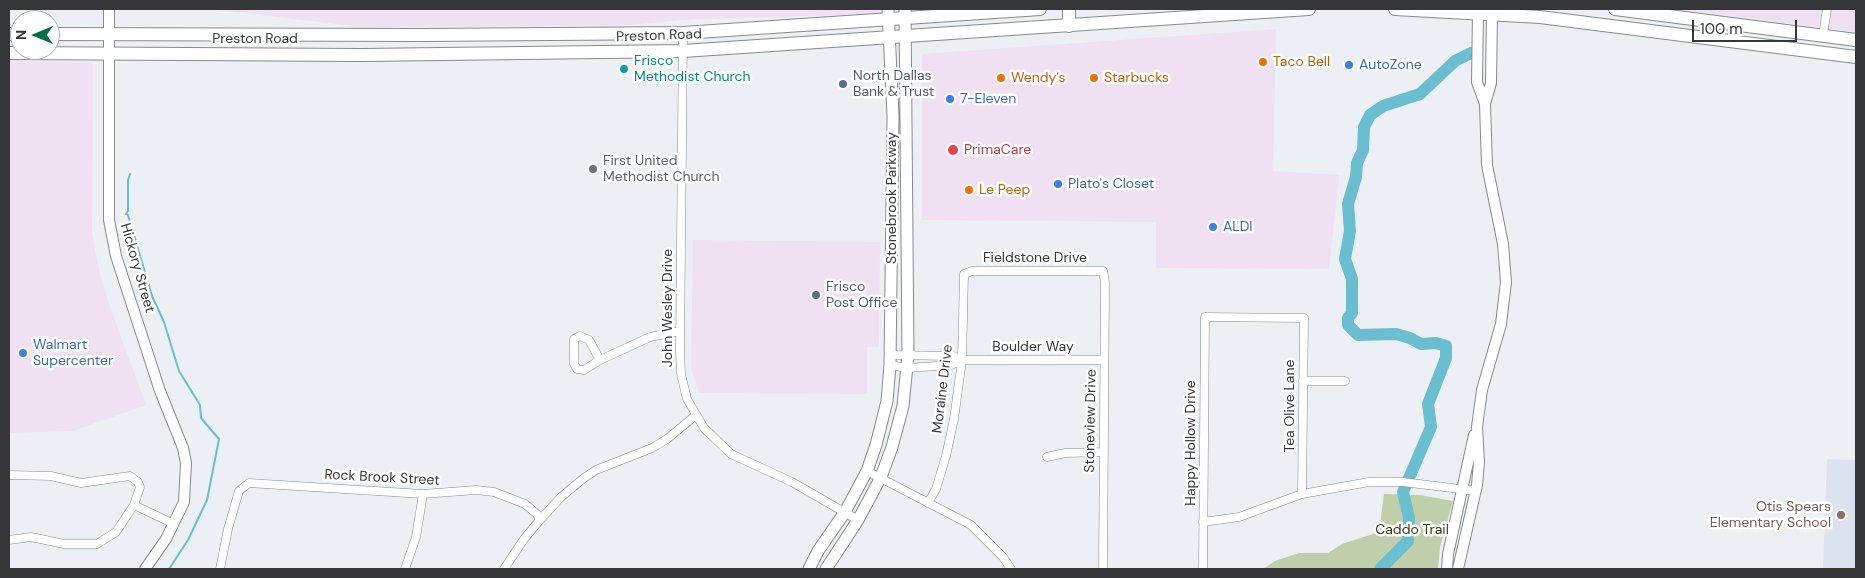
<!DOCTYPE html>
<style>
body{margin:0}
#map{position:relative;width:1865px;height:578px;overflow:hidden;background:#ecf0f4;font-family:"DM Sans",sans-serif}
canvas{display:block}
.frame{position:absolute;inset:0;border:10px solid #353638;pointer-events:none}
.north{position:absolute;left:10px;top:10px;width:50px;height:50px;box-sizing:border-box;background:#fff;border:1px solid #aeafaf;border-radius:50%;rotate:270deg;font-size:14px;font-weight:700;line-height:20px;text-align:center;color:#353638}
.north::after{content:'';display:block;margin:auto;width:18px;height:22px;background:#076f45;clip-path:polygon(50% 0,100% 100%,50% 72%,0 100%)}
.scale{position:absolute;left:1692px;top:20px;width:105px;height:22px;box-sizing:border-box;border:2px solid #353638;border-top:0;padding-left:6px;font-size:15px;line-height:18px;white-space:nowrap;color:#353638;-webkit-text-stroke:4px #fff;paint-order:stroke}
</style>
<div id="map">
<canvas width="1865" height="578"></canvas>
<div class="frame"></div>
<div class="north">N</div>
<div class="scale">100 m</div>
</div>
<script>
const ctx = document.querySelector('canvas').getContext('2d');
ctx.lineJoin = 'round';
function fillPath(path, color) { ctx.fillStyle = color; ctx.fill(path, 'evenodd'); }
const poly = rows => new Path2D(rows.map(r => 'M' + r).join(''));
function strokePath(path, color, width, dash) { ctx.strokeStyle = color; ctx.lineWidth = width; ctx.lineCap = dash ? 'butt' : 'round'; ctx.setLineDash(dash || []); ctx.stroke(path); }
function label(font, color, halo, rows, align = 'center') {
  ctx.font = font + ' "DM Sans",sans-serif'; ctx.lineWidth = 5; ctx.setLineDash([]); ctx.textBaseline = 'middle'; ctx.strokeStyle = halo; ctx.fillStyle = color; for (const [text, x, y, turn = 0] of rows) {
    ctx.save(); ctx.translate(x, y); ctx.rotate((+turn || 0) * Math.PI / 180); ctx.textAlign = isNaN(turn) ? turn : align; if (halo) ctx.strokeText(text, 0, 0); ctx.fillText(text, 0, 0); ctx.restore();
  }
}
fillPath(poly([
 [209,9,884,9,884,14,694,19,629,25,362,27],
 [1676,9,1856,9,1856,32],
 [1276,29,1273,171,1339,175,1329,269,1156,268,1156,222,922,220,922,54],
 [9,60,93,63,92,233,99,271,108,301,146,405,73,431,9,433],
 [693,240,880,242,879,347,867,347,867,394,699,393,691,368]
]), '#efe0f2');
fillPath(poly([
 [1827,459,1856,460,1856,569,1823,569]
]), '#dbe3ee');
fillPath(poly([
 [1384,494,1420,495,1453,501,1440,547,1438,569,1263,569,1275,561,1299,553,1328,553,1342,544,1379,532]
]), '#c0cfab');
strokePath(poly([
 [130,174,128,180,128,211,126,214,128,215,152,296,164,322,179,371,200,405,201,418,219,439,207,500,188,540,169,569]
]), '#6bbdd0', 2);
strokePath(poly([
 [1380,569,1408,541,1409,518,1403,492,1431,427,1428,404,1446,358,1446,346,1436,343,1421,344,1410,338,1396,334,1358,335,1348,325,1348,318,1352,313,1352,279,1345,259,1350,231,1348,204,1356,177,1357,163,1363,150,1364,127,1370,115,1383,106,1420,94,1455,61,1471,53]
]), '#6bbdd0', 12);
const minor = poly([
 [683,33,680,350,681,374,687,399,704,428,731,454,792,482,858,520],
 [1823,35,1827,9],
 [580,336,589,340,600,360,584,370,577,369,574,364,574,339,580,336],
 [890,355,953,356,962,360,1104,360],
 [600,360,650,337,680,331],
 [890,365,907,368,951,365,962,360],
 [1303,381,1345,381],
 [1047,457,1065,453,1103,452],
 [867,471,971,525,1003,557,1011,569],
 [9,475,51,476,81,483,130,476,138,482,140,487,134,505,116,532,97,544,64,544,31,537,9,540],
 [928,503,936,489,946,456,954,419,962,360,964,274,972,271,1103,271,1105,282,1103,569],
 [134,505,174,524],
 [1203,522,1239,517,1302,494,1369,482,1403,482,1476,491],
 [220,569,228,529,239,491,249,483,423,494,476,490,494,492,525,504,538,515,539,521],
 [405,569,416,537,423,494],
 [504,569,524,539,539,521,561,497,584,478,596,470,652,448,667,439,696,415],
 [1203,569,1205,317,1304,318,1302,494]
]);
const tertiary = poly([
 [109,9,109,220,116,256,160,391,183,448,186,463,184,502,166,539,145,569],
 [1478,12,1477,82,1485,104],
 [1447,569,1448,554,1474,435],
 [1458,569,1477,485,1479,462,1477,427,1482,390,1501,324,1506,282,1503,244,1487,165,1485,104,1491,83,1492,13]
]);
const secondary = poly([
 [809,569,818,551,845,512,867,471,876,445,887,401,890,365,893,116,888,9],
 [826,569,858,520,881,477,892,447,903,406,908,355,905,9]
]);
const primary = poly([
 [1069,9,1069,26],
 [1395,9,1540,17,1856,57],
 [1615,9,1856,40],
 [9,34,20,34],
 [50,34,421,35,683,33,1040,9],
 [9,53,362,55,683,51,1309,9]
]);
strokePath(minor, '#878a8e', 9);
strokePath(tertiary, '#878a8e', 12);
strokePath(secondary, '#878a8e', 13);
strokePath(primary, '#878a8e', 14);
strokePath(minor, '#fff', 8);
strokePath(tertiary, '#fff', 10);
strokePath(secondary, '#fff', 11);
strokePath(primary, '#fff', 12);
for (const [x, y, r, color] of [
 [1263,62,5,"#e8710a"],
 [1349,65,5,"#3f7fe0"],
 [624,69,5,"#0f9aa8"],
 [1001,78,5,"#e8710a"],
 [1094,78,5,"#e8710a"],
 [843,84,5,"#5c6f8a"],
 [950,99,5,"#3f7fe0"],
 [953,150,6,"#e0444e"],
 [593,169,5,"#6b7280"],
 [1058,184,5,"#3f7fe0"],
 [969,190,5,"#e8710a"],
 [1213,227,5,"#3f7fe0"],
 [816,295,5,"#5c6f8a"],
 [23,353,5,"#3f7fe0"],
 [1841,515,5,"#8d6e63"]
]) { const dot = new Path2D(); dot.arc(x, y, r, 0, 2 * Math.PI); ctx.fillStyle = color; ctx.fill(dot); strokePath(dot, '#fff', 2); }
label('14px', '#353638', '#fff', [
 ["Preston Road",659,36,-2],
 ["Preston Road",255,39],
 ["Stonebrook Parkway",892,198,-90],
 ["Fieldstone Drive",1035,258],
 ["Hickory Street",137,268,74],
 ["John Wesley Drive",668,308,-90],
 ["Boulder Way",1033,347],
 ["Moraine Drive",943,389,-83],
 ["Tea Olive Lane",1290,406,-90],
 ["Stoneview Drive",1091,421,-89],
 ["Happy Hollow Drive",1191,443,-90],
 ["Rock Brook Street",382,478,3]
]);
label('14px', '#0d838f', '#fff', [
 ["Frisco",634,61],
 ["Methodist Church",634,77]
], 'left');
label('14px', '#c56008', '#fff', [
 ["Taco Bell",1273,62],
 ["Wendy's",1011,78],
 ["Starbucks",1104,78],
 ["Le Peep",979,190]
], 'left');
label('14px', '#366cbe', '#fff', [
 ["AutoZone",1359,65],
 ["7-Eleven",960,99],
 ["Plato's Closet",1068,184],
 ["ALDI",1223,227],
 ["Walmart",33,345],
 ["Supercenter",33,361]
], 'left');
label('14px', '#4e5e75', '#fff', [
 ["North Dallas",853,76],
 ["Bank & Trust",853,92],
 ["Frisco",826,287],
 ["Post Office",826,303]
], 'left');
label('14px', '#be3a42', '#fff', [
 ["PrimaCare",964,150]
], 'left');
label('14px', '#5b616d', '#fff', [
 ["First United",603,161],
 ["Methodist Church",603,177]
], 'left');
label('14px', '#785e54', '#fff', [
 ["Otis Spears",1831,507],
 ["Elementary School",1831,523]
], 'right');
label('14px', '#303f14', '#fff', [
 ["Caddo Trail",1412,530]
]);
</script>
